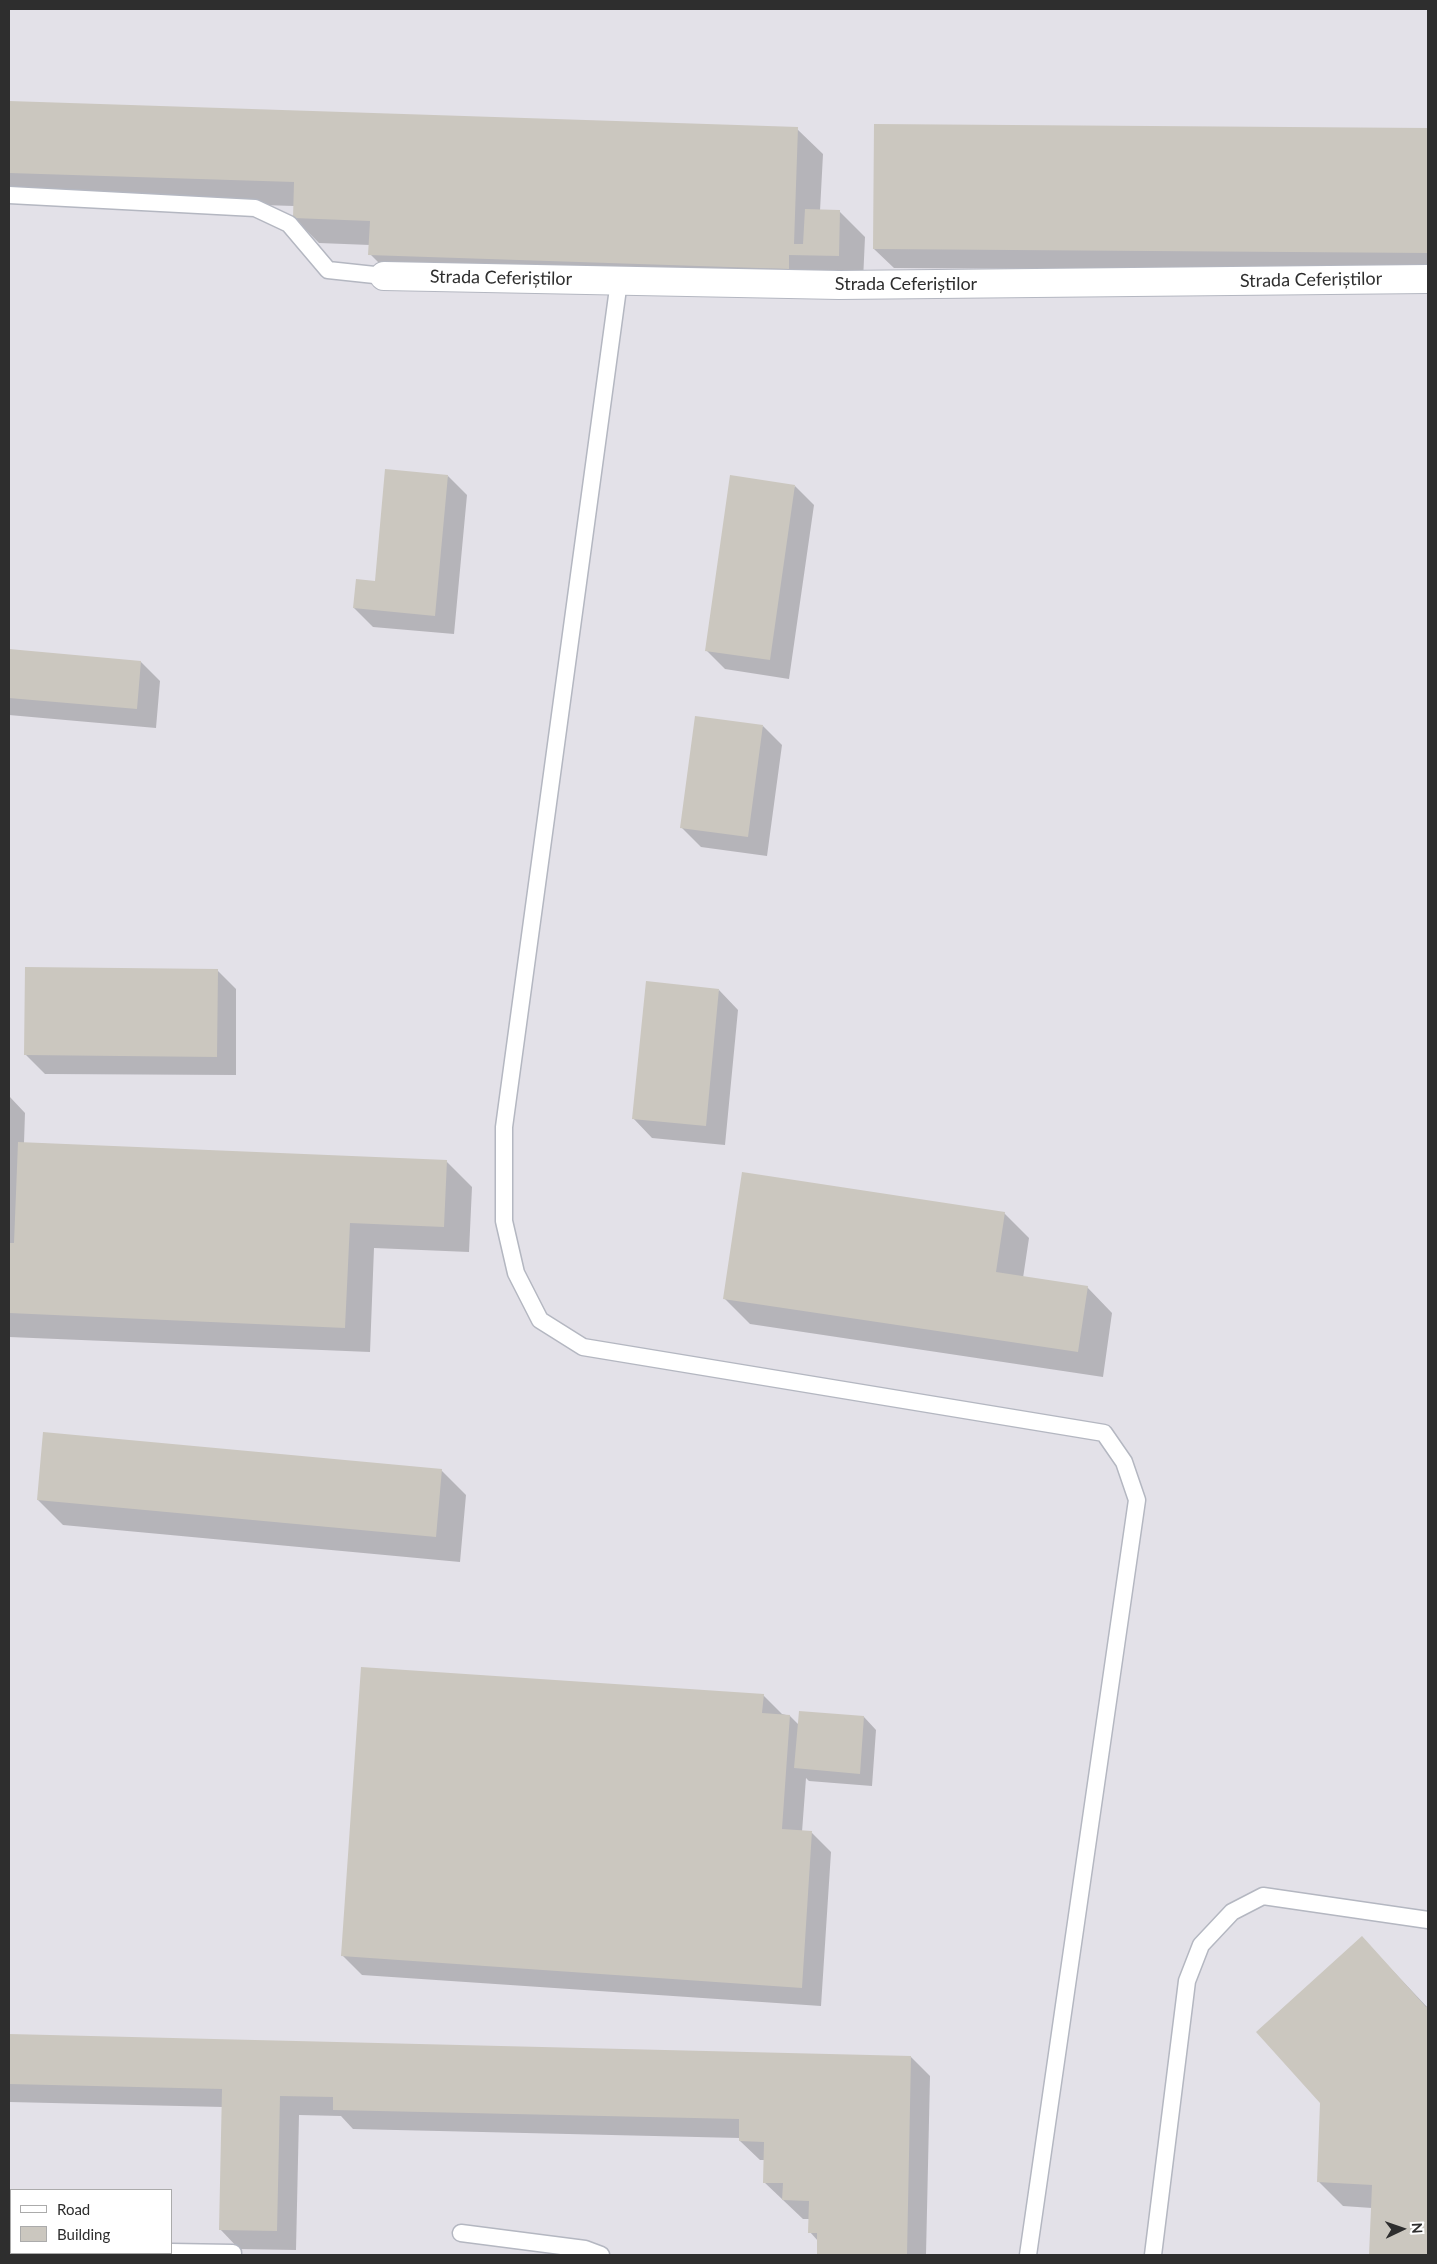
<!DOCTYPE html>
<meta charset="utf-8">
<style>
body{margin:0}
#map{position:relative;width:1437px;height:2264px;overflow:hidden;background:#efe9e1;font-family:Lato,sans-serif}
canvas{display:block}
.frame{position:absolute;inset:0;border:10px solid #2e2e2e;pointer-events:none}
.legend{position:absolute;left:10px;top:2189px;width:162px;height:65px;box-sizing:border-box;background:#fff;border:1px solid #ababab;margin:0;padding:6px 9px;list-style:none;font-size:15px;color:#2e2e2e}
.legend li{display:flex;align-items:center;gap:10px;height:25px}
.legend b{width:25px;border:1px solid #ababab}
.north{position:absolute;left:1377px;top:2204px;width:50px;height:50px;-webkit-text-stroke:4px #fff;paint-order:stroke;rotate:87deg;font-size:14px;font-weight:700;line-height:20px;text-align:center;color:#2e2e2e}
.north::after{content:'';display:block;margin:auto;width:18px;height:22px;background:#2e2e2e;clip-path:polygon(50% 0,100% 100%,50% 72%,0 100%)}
</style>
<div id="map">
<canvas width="1437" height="2264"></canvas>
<div class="frame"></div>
<ul class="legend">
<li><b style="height:6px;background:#fff"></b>Road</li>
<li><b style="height:14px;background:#cbc7bf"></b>Building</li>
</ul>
<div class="north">N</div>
</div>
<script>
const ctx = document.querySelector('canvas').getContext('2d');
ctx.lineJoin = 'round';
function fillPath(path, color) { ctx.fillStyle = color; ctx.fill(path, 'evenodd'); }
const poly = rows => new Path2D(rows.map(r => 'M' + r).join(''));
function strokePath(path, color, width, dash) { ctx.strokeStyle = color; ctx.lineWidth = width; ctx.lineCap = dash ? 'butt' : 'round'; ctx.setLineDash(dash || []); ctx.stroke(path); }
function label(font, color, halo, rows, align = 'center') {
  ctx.font = font + ' Lato,sans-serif'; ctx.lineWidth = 4; ctx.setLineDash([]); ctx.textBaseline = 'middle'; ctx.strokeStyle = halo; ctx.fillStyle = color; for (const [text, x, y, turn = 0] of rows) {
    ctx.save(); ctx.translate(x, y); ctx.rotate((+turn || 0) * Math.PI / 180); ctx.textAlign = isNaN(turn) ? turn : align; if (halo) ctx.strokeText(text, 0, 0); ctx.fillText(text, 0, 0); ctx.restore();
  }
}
fillPath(poly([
 [9,9,1428,9,1428,2255,9,2255],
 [11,2190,171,2190,171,2253,11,2253]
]), '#e3e1e8');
fillPath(poly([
 [9,102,797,129,823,154,820,211,839,211,865,237,863,281,395,279,370,254,370,245,319,243,294,218,294,206,9,197],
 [875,125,1428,129,1428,271,894,268,874,249],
 [448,476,467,495,454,634,373,627,354,608,376,582],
 [795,486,814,505,789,679,725,669,706,650],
 [9,650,141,662,160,681,156,728,9,715],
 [763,726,782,745,767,856,701,847,681,827],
 [217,970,236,989,236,1075,45,1074,25,1054],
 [719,990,738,1010,725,1145,652,1138,633,1118],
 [9,1096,25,1113,24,1143,446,1161,472,1187,469,1252,374,1248,370,1352,9,1337],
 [1004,1213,1029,1238,1023,1278,1087,1287,1112,1313,1103,1377,750,1324,725,1299],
 [441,1470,466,1495,460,1562,63,1525,38,1500],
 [763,1695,782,1714,790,1716,799,1725,864,1717,876,1730,872,1786,809,1781,806,1778,802,1832,812,1833,831,1852,821,2006,362,1975,343,1956],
 [1362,1938,1428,2008,1428,2255,1370,2255,1372,2208,1343,2206,1318,2181],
 [9,2035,911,2057,930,2076,926,2255,818,2255,818,2241,810,2232,810,2219,803,2219,764,2182,765,2160,760,2160,740,2141,740,2138,353,2129,341,2116,299,2115,296,2250,239,2249,220,2229,223,2107,9,2102]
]), '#0003');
fillPath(poly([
 [9,101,798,127,794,244,803,244,805,209,840,210,839,256,789,255,789,269,368,255,370,221,293,218,294,182,9,173],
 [874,124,1428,128,1428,253,873,249],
 [385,469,448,475,435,616,353,608,356,579,375,581],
 [730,475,795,485,770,660,705,651],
 [9,649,141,661,137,709,9,698],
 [695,716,763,725,748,837,680,828],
 [25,967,218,969,217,1057,24,1055],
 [646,981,719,989,706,1126,632,1119],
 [18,1142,447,1160,444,1227,350,1223,345,1328,9,1313,9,1243,14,1243],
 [742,1172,1005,1212,996,1272,1088,1286,1078,1352,723,1299],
 [43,1432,442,1469,436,1537,37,1500],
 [361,1667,764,1694,762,1713,790,1715,782,1829,812,1831,802,1988,341,1956],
 [799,1711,864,1716,860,1774,794,1768],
 [1362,1936,1426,2007,1428,2007,1428,2255,1369,2255,1372,2185,1317,2182,1320,2103,1256,2032],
 [9,2034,911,2056,907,2255,817,2255,817,2233,808,2233,809,2201,782,2200,783,2183,763,2183,764,2142,739,2141,739,2119,333,2110,333,2097,280,2096,277,2231,219,2230,222,2089,9,2084]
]), '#cbc7bf');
const service = poly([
 [9,195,255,208,289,224,328,270,384,276],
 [619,281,504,1127,504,1221,516,1273,540,1320,583,1347,1104,1433,1124,1462,1137,1500,1028,2255],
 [461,2233,585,2249,601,2255],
 [9,2249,11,2249],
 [171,2252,233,2253],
 [1153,2255,1187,1981,1201,1945,1232,1912,1263,1896,1428,1920]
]);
const minor = poly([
 [384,276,839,285,1428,279]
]);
strokePath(service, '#b4b7c1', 19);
strokePath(minor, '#b4b7c1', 30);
strokePath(service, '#fff', 16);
strokePath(minor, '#fff', 28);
label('18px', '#2e2e2e', '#fff', [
 ["Strada Ceferiștilor",501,278,1],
 ["Strada Ceferiștilor",1311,280,-1],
 ["Strada Ceferiștilor",906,284]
]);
</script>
